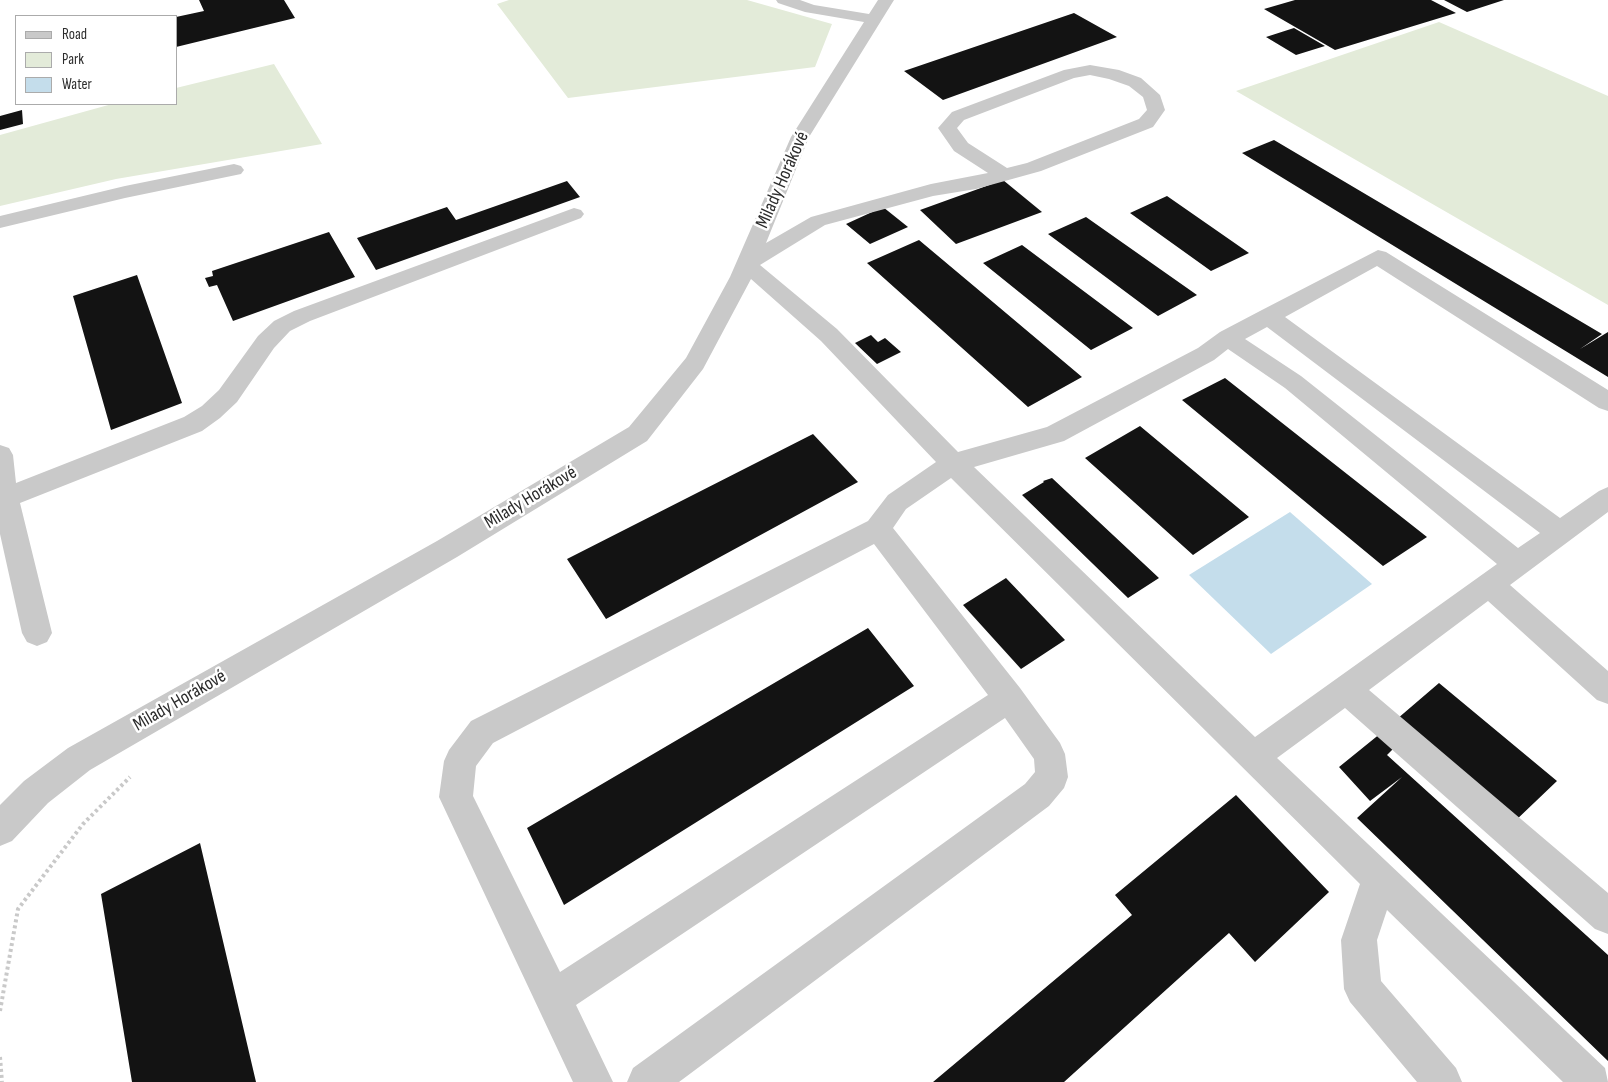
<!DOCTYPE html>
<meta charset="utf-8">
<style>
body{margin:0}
#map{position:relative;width:1608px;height:1082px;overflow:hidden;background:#fff;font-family:"Sofia Sans Condensed",sans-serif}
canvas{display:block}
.legend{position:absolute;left:15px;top:15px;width:162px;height:90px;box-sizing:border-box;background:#fff;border:1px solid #ababab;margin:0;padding:6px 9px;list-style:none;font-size:15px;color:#2c2c2c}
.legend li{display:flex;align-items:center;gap:10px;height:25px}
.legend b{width:25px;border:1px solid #ababab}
</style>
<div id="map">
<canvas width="1608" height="1082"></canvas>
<ul class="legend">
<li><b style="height:6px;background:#c9c9c9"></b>Road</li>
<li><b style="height:14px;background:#e3ebd9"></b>Park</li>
<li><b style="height:14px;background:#c4ddeb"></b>Water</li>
</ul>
</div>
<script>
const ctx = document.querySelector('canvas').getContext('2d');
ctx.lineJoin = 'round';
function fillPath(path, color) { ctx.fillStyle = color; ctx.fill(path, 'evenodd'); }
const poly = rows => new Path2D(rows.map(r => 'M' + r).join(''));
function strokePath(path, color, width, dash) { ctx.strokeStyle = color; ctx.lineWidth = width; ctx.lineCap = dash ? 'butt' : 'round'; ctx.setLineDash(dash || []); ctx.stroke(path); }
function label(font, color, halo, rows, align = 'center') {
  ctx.font = font + ' "Sofia Sans Condensed",sans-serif'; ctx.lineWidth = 5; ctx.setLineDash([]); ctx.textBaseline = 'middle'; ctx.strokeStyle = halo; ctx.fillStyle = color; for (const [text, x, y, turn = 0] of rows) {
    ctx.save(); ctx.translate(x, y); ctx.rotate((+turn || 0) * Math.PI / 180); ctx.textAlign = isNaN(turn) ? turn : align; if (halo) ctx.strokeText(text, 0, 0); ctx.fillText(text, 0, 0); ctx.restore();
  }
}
fillPath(poly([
 [509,0,747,0,832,24,815,67,568,98,497,4],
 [1439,22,1608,96,1608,305,1236,91],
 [274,64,322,144,116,179,0,206,0,135,112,104,176,104,176,88]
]), '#e3ebd9');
fillPath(poly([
 [1290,512,1372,584,1271,654,1189,575]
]), '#c4ddeb');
fillPath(poly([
 [199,0,284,0,295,18,176,47,176,17,204,11],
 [1295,0,1431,0,1456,13,1335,50,1264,9],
 [1444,0,1504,0,1467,12],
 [1074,13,1117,37,943,100,904,71],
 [1294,28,1325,46,1296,55,1266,37],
 [22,110,23,124,0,130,0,116],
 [1274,140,1602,334,1580,349,1608,332,1608,377,1242,153],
 [1003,180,1042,212,956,244,920,210],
 [567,181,580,197,376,270,357,238,447,207,456,220],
 [1167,196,1249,253,1211,271,1130,213],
 [883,207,908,227,870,244,846,224],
 [1086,217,1197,295,1158,316,1048,234],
 [329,232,355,277,233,321,217,285,209,287,205,278,213,276,212,271],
 [919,240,981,292,1082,377,1028,407,867,263],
 [1022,245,1133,328,1091,350,983,263],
 [137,275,182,403,111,430,73,296],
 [871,335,878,342,885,338,901,352,877,364,855,343],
 [1225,378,1427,537,1383,566,1182,400],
 [1140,426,1249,517,1193,555,1085,458],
 [813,434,858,482,606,619,567,559],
 [1052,478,1159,578,1128,598,1022,495,1044,482,1043,481],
 [1006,578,1065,640,1021,669,963,605],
 [868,628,914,686,564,905,527,828],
 [1439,683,1557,781,1513,823,1397,719],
 [1381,733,1395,747,1387,755,1608,955,1608,1061,1357,818,1402,777,1370,801,1339,767],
 [1236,795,1329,892,1255,962,1229,933,1064,1082,933,1082,1132,915,1115,895],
 [200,843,256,1082,132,1082,101,894]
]), '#131313');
strokePath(poly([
 [0,1011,18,909,83,824,130,777],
 [0,1057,2,1082]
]), '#c9c9c9', 4, [3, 3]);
fillPath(poly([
 [776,0,800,0,814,5,869,14,878,0,894,0,809,137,766,243,811,217,931,184,988,173,954,151,938,128,952,112,1064,70,1090,65,1119,70,1141,78,1160,95,1165,110,1153,127,1041,171,976,189,933,196,825,225,760,265,837,329,958,452,1047,427,1198,348,1220,332,1260,311,1378,250,1386,252,1608,390,1608,411,1599,408,1377,266,1285,317,1560,518,1599,491,1608,487,1608,512,1510,585,1608,671,1608,704,1597,700,1488,601,1369,690,1608,893,1608,934,1595,929,1345,708,1277,758,1605,1068,1608,1082,1563,1082,1387,910,1377,940,1381,981,1456,1068,1462,1082,1417,1082,1350,1002,1344,989,1341,940,1360,884,951,478,906,509,893,528,1020,688,1060,743,1065,754,1068,777,1064,788,1049,806,679,1082,627,1082,633,1068,1025,784,1035,772,1034,759,1005,718,576,1005,613,1082,573,1082,439,797,444,761,449,750,471,721,868,521,888,495,936,462,821,341,751,279,703,369,647,441,457,557,90,770,48,803,12,841,0,846,0,805,24,781,68,748,437,541,629,427,686,358,730,277,791,137,864,22,805,12,778,3,776,0],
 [1090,75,1109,79,1129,86,1143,97,1147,110,1139,119,1027,163,1007,168,968,143,957,128,964,120,1074,78,1090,75],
 [1267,327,1540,533,1518,548,1301,376,1245,339,1267,327],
 [1228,349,1285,388,1497,564,1255,737,974,467,1064,441,1214,360,1228,349],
 [874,544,988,695,560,972,473,796,476,766,493,743,874,544],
 [234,164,241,166,244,170,241,174,125,198,0,228,0,216,125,186,234,164],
 [574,208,581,210,584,214,581,218,310,321,290,331,274,348,237,402,220,418,202,431,20,503,52,633,47,642,37,646,27,642,22,633,0,534,0,445,9,448,13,455,16,483,184,417,202,406,219,390,258,336,274,321,294,311,574,208]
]), '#c9c9c9');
label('19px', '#2c2c2c', '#fff', [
 ["Milady Horákové",783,180,-66],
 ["Milady Horákové",531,498,-31],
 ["Milady Horákové",180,701,-30]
]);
</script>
